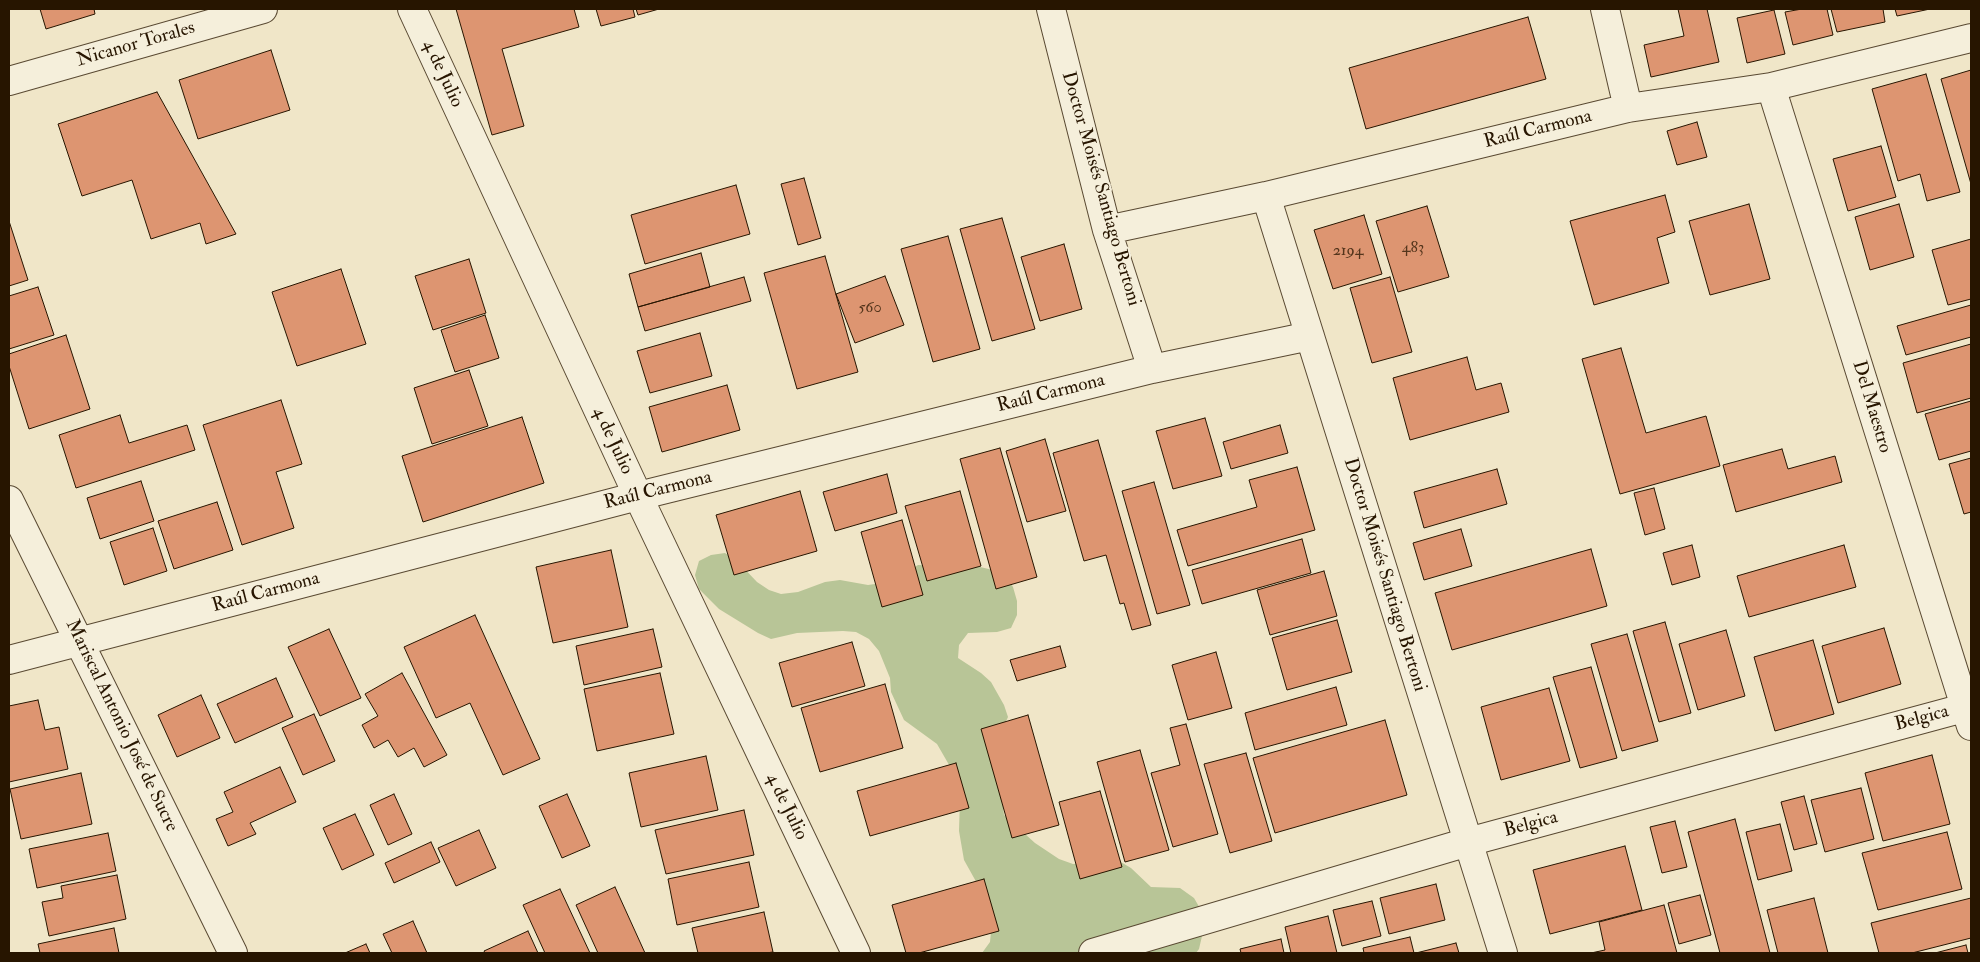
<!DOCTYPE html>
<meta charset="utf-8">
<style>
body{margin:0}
#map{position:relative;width:1980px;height:962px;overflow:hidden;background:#f0e6c8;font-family:"IM FELL Double Pica",serif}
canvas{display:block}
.frame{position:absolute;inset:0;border:10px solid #271500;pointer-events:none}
</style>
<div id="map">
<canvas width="1980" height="962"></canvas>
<div class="frame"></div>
</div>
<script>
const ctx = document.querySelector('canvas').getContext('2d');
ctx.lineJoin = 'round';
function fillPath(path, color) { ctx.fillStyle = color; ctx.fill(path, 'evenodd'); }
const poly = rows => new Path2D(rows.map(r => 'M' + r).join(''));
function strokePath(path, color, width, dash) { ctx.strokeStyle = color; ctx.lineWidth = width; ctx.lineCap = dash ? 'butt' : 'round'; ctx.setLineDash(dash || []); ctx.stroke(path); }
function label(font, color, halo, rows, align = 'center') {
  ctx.font = font + ' "IM FELL Double Pica",serif'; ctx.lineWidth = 4; ctx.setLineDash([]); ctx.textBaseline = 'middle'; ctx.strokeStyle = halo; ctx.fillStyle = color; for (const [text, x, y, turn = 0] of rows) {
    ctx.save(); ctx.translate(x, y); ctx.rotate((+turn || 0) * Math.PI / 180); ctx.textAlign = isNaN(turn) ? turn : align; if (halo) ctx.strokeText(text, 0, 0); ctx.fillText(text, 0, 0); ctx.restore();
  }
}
fillPath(poly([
 [725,553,737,561,757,582,769,590,781,594,798,592,825,582,840,580,868,585,882,583,896,579,918,565,980,567,993,570,1006,576,1013,587,1017,601,1017,615,1011,628,997,632,968,633,959,645,958,658,981,673,991,682,1004,705,1008,717,1002,730,997,757,1004,815,1035,843,1059,859,1073,864,1119,861,1131,868,1151,887,1180,888,1194,898,1201,910,1205,923,1199,949,1196,953,982,953,990,942,993,912,964,860,959,831,960,799,952,770,937,744,904,720,891,692,890,678,879,651,869,639,856,632,843,631,797,633,771,639,758,633,719,609,699,589,695,575,699,561,711,555]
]), '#b8c597');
const building = poly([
 [40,9,94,9,95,14,46,29,40,9],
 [456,9,574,9,579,27,502,49,524,126,492,135,456,9],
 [596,9,633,9,635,17,601,26,596,9],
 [636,9,659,9,638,15,636,9],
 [1678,9,1707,9,1719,62,1651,77,1644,45,1684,36,1678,9],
 [1802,9,1827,9,1833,35,1793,45,1785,12,1802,9],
 [1831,9,1883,9,1885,22,1837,32,1831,9],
 [1895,9,1930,9,1897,16,1895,9],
 [1774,10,1785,54,1747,63,1737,18,1774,10],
 [1528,17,1546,79,1366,129,1349,68,1528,17],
 [271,50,290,110,198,139,179,80,271,50],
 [1971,70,1971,184,1941,79,1971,70],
 [1926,74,1960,192,1927,201,1920,174,1898,181,1872,89,1926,74],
 [157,92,236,234,206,244,200,223,151,239,132,180,82,196,58,124,157,92],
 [1697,122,1707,157,1677,165,1667,131,1697,122],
 [1881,146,1896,197,1848,211,1833,159,1881,146],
 [804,178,821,238,798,245,781,184,804,178],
 [736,185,750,234,645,264,631,215,736,185],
 [1665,195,1675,232,1657,238,1669,283,1594,305,1570,221,1665,195],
 [1749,204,1770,279,1710,295,1689,221,1749,204],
 [1899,204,1914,257,1870,270,1855,217,1899,204],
 [1427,206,1449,277,1398,292,1376,221,1427,206],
 [1364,215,1382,274,1333,289,1314,230,1364,215],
 [1002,218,1035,329,992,341,960,229,1002,218],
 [9,221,28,280,9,286,9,221],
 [948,236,980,349,933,362,901,249,948,236],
 [1971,239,1971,299,1948,305,1932,250,1971,239],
 [1064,244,1082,309,1040,321,1021,257,1064,244],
 [701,253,710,287,638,307,629,274,701,253],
 [825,256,858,372,797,389,764,273,825,256],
 [469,259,486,313,433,330,415,276,469,259],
 [341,269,366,344,297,366,272,292,341,269],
 [885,276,904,325,855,343,836,294,885,276],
 [744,277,751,301,645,331,638,307,744,277],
 [1390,277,1412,352,1372,363,1350,288,1390,277],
 [38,287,54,335,9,349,9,296,38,287],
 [1971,305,1971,337,1906,355,1897,326,1971,305],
 [485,315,499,358,455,372,441,330,485,315],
 [700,333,712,376,650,393,637,351,700,333],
 [66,335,90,409,29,429,9,366,9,354,66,335],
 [1971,344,1971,398,1917,413,1903,363,1971,344],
 [1621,348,1646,433,1706,416,1720,466,1620,494,1582,359,1621,348],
 [1467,357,1476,390,1501,383,1509,412,1410,440,1393,378,1467,357],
 [469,370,488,426,432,444,414,388,469,370],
 [727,385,740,430,662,452,649,407,727,385],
 [281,400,302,464,276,472,294,528,242,545,203,425,281,400],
 [1971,401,1971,451,1939,460,1925,414,1971,401],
 [120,415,129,443,187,425,195,450,76,488,59,435,120,415],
 [522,417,544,483,423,522,402,456,522,417],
 [1205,418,1222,476,1173,489,1156,431,1205,418],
 [1280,425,1288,453,1231,469,1223,442,1280,425],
 [1045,439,1066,511,1027,522,1006,451,1045,439],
 [1098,440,1151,625,1132,630,1124,603,1120,604,1106,555,1084,561,1053,453,1098,440],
 [1000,448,1037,577,996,589,960,459,1000,448],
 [1782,449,1788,469,1835,456,1842,482,1736,512,1723,465,1782,449],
 [1971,458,1971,512,1964,514,1949,464,1971,458],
 [1297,467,1315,530,1188,566,1177,530,1257,507,1249,480,1297,467],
 [1497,469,1507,504,1424,528,1414,492,1497,469],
 [887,474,897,513,835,531,823,492,887,474],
 [141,481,154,521,100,539,87,498,141,481],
 [1154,482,1190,605,1157,614,1122,491,1154,482],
 [1654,488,1665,529,1645,535,1634,493,1654,488],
 [800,491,817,551,734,575,716,515,800,491],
 [960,491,981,566,927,581,905,506,960,491],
 [217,502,233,550,174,569,158,521,217,502],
 [902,520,923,595,882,607,861,532,902,520],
 [153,528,167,571,124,585,110,542,153,528],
 [1461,529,1472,566,1424,580,1413,543,1461,529],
 [1302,539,1311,573,1202,604,1192,570,1302,539],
 [1692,545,1700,577,1672,585,1663,553,1692,545],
 [1844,545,1856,587,1749,617,1737,576,1844,545],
 [1591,549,1607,606,1452,650,1435,593,1591,549],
 [611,550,628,627,553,643,536,567,611,550],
 [1324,571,1337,616,1270,635,1257,590,1324,571],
 [475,615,540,759,503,775,470,703,436,718,404,647,475,615],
 [1337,620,1352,672,1287,690,1272,638,1337,620],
 [1665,622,1691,713,1659,722,1633,631,1665,622],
 [1884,628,1901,684,1838,703,1822,646,1884,628],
 [329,629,361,698,320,716,288,647,329,629],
 [653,629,662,667,584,685,576,646,653,629],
 [1726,630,1745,696,1698,710,1679,644,1726,630],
 [1627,634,1658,741,1622,751,1591,644,1627,634],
 [1813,640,1834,714,1775,731,1754,657,1813,640],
 [852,642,865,686,792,707,779,663,852,642],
 [1060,646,1066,667,1017,681,1010,660,1060,646],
 [1216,652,1232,708,1188,720,1172,665,1216,652],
 [1591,667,1617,758,1580,768,1553,677,1591,667],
 [402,673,447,755,424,767,414,748,398,757,388,740,374,748,362,725,378,716,365,694,402,673],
 [660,673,674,734,597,751,584,689,660,673],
 [276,678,293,717,235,743,217,704,276,678],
 [885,684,903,748,820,772,801,708,885,684],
 [1336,687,1347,725,1255,750,1245,713,1336,687],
 [1549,688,1570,761,1501,780,1481,707,1549,688],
 [201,695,220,738,177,757,158,715,201,695],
 [38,700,45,730,59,727,68,769,9,782,9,706,38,700],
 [314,714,335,761,303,775,282,728,314,714],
 [1028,715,1059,825,1012,838,981,729,1028,715],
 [1385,720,1407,795,1275,833,1253,758,1385,720],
 [1186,724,1218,834,1173,847,1151,773,1180,765,1170,728,1186,724],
 [1140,750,1169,850,1125,862,1097,762,1140,750],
 [1246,753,1272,841,1230,853,1204,764,1246,753],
 [1932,755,1950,824,1883,841,1865,773,1932,755],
 [706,756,718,810,641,827,629,773,706,756],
 [956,763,969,808,870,836,857,791,956,763],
 [280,767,296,802,250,823,256,834,228,846,216,819,233,812,224,792,280,767],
 [81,773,92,824,21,839,10,789,81,773],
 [1861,788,1874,839,1825,852,1811,800,1861,788],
 [1100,791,1122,867,1080,879,1059,802,1100,791],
 [394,794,412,834,388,845,370,805,394,794],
 [567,794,590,846,562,858,539,806,567,794],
 [1804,796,1817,844,1794,850,1781,802,1804,796],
 [744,810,754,855,666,874,655,830,744,810],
 [355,814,374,855,342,870,323,828,355,814],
 [1735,819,1770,953,1720,953,1688,832,1735,819],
 [1675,821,1687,867,1662,873,1650,827,1675,821],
 [1780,824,1792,871,1758,880,1746,832,1780,824],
 [479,830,496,868,456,886,438,848,479,830],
 [1947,832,1962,889,1878,910,1862,853,1947,832],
 [108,833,116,871,37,888,29,849,108,833],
 [431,842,440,862,394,883,385,863,431,842],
 [1625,846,1642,910,1550,934,1533,870,1625,846],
 [749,862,759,907,677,925,668,879,749,862],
 [117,875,126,919,49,936,42,902,63,898,61,886,117,875],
 [984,879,999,931,919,953,906,953,892,905,984,879],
 [1436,884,1445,920,1389,934,1380,898,1436,884],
 [615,887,645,953,598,953,576,905,615,887],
 [560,889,590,953,545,953,523,905,560,889],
 [1700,895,1711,935,1679,944,1668,903,1700,895],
 [1814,898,1828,953,1778,953,1767,910,1814,898],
 [1971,898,1971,938,1912,953,1879,953,1871,923,1971,898],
 [1372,901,1381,936,1342,946,1333,910,1372,901],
 [1664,905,1677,953,1591,953,1605,950,1599,922,1664,905],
 [764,912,773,952,766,953,698,953,692,928,764,912],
 [1328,916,1337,953,1291,953,1285,927,1328,916],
 [413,921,427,953,392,953,383,934,413,921],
 [114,928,119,953,40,953,38,944,114,928],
 [528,931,538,953,485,953,484,951,528,931],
 [1410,937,1414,953,1364,953,1363,948,1410,937],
 [1281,939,1284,953,1241,953,1240,949,1281,939],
 [1456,943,1459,953,1416,953,1456,943],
 [366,944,370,953,345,953,366,944],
 [1966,945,1968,953,1935,953,1966,945]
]);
fillPath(building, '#dd9571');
strokePath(building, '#271500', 1);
const minor = poly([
 [412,9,638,496,856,953],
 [1051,9,1107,230,1152,369],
 [1605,9,1628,108],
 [9,81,263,9],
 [1771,87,1971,726],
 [1266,196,1503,953],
 [1107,230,1266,196,1628,108,1771,87,1971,38],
 [9,500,233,953],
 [9,660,638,496,1152,369,1310,336],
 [1093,953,1468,842,1971,706]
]);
strokePath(minor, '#594932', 30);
strokePath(minor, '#f5efdb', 28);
label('16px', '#54351c', null, [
 ["483",1413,249],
 ["2194",1348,252],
 ["560",870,309]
]);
label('19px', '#271500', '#f5efdb', [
 ["Nicanor Torales",136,45,-16],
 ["4 de Julio",442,74,65],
 ["Raúl Carmona",1538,130,-14],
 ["Doctor Moisés Santiago Bertoni",1100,189,74],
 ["Raúl Carmona",1051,394,-14],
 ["Del Maestro",1871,407,73],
 ["4 de Julio",612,441,65],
 ["Raúl Carmona",658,491,-14],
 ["Doctor Moisés Santiago Bertoni",1384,575,73],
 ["Raúl Carmona",266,593,-15],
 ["Belgica",1922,719,-15],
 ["Mariscal Antonio José de Sucre",121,726,64],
 ["4 de Julio",786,807,64],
 ["Belgica",1531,825,-15]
]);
</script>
